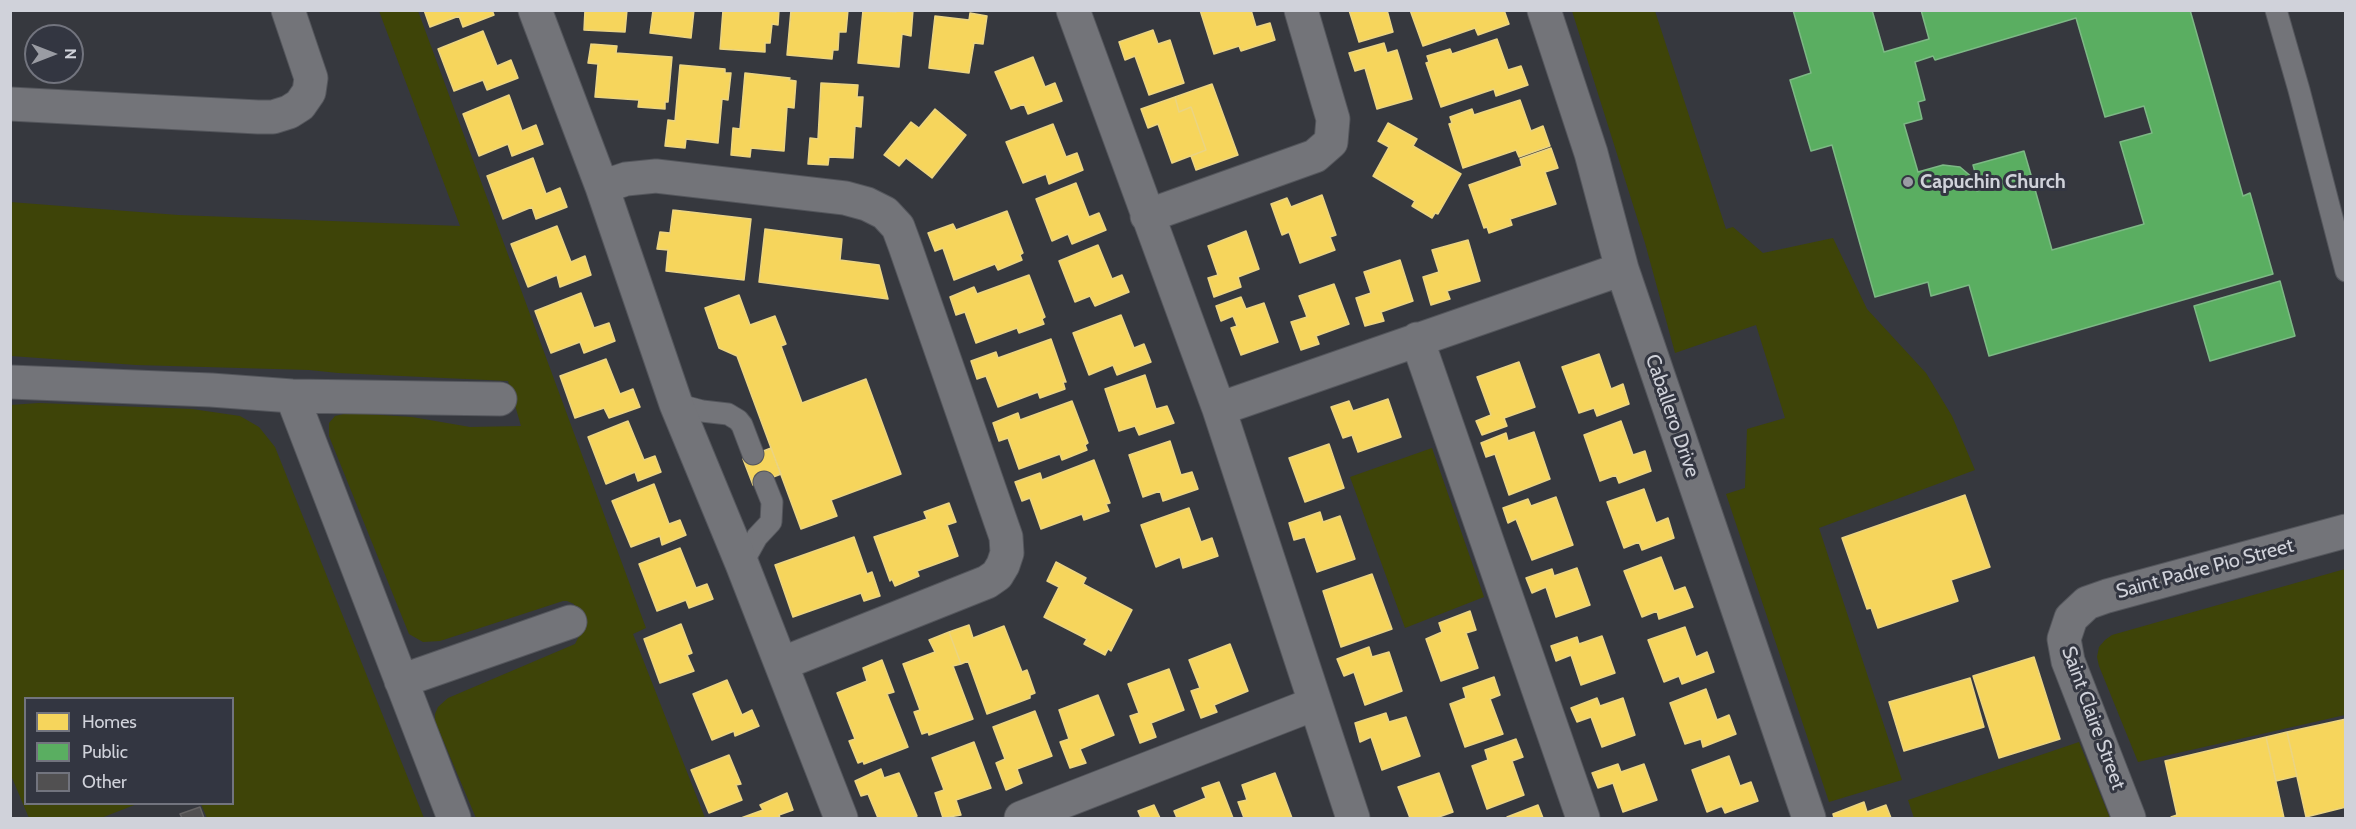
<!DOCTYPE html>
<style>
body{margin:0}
#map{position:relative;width:2356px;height:829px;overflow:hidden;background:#36383e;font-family:Cabin,sans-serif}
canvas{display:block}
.frame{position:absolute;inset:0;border:12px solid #d0d2da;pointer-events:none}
.legend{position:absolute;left:24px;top:697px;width:210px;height:108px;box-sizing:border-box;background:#333641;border:2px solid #72747e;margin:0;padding:8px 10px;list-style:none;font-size:18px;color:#d0d2da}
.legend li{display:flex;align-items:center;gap:12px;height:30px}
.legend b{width:30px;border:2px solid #72747e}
.north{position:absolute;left:24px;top:24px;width:60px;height:60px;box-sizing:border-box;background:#333641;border:2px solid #72747e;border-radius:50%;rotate:90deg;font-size:16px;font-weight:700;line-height:24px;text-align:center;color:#d0d2da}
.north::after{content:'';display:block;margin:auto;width:21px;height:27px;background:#9a9ca3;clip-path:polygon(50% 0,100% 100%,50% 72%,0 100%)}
</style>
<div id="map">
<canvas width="2356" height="829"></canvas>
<div class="frame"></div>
<ul class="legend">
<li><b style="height:16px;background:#f6d55c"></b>Homes</li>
<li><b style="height:16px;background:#5aae61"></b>Public</li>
<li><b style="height:16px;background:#515051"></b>Other</li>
</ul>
<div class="north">N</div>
</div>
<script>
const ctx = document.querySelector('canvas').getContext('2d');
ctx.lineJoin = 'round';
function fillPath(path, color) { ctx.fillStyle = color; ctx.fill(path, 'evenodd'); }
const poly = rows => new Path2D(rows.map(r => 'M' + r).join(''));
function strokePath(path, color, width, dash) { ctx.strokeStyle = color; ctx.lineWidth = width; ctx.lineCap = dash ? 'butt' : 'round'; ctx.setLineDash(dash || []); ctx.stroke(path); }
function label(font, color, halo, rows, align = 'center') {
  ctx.font = font + ' Cabin,sans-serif'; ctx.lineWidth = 6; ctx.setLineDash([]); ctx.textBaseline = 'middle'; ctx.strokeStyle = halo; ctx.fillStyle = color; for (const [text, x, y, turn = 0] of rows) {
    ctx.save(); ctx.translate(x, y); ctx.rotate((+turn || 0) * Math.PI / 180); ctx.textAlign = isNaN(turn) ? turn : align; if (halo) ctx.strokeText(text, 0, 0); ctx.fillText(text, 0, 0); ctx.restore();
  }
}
fillPath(poly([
 [379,11,418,11,646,628,633,634,705,818,476,818,435,721,435,714,438,707,448,698,575,644,581,632,574,604,567,601,563,601,440,641,423,642,409,634,329,436,329,423,335,416,348,413,412,417,470,427,521,426,508,381,338,373,309,370,136,365,11,356,10,202,178,215,460,226],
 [1572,11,1655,11,1726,229,1733,227,1763,253,1833,238,1867,309,1926,373,1952,416,1975,470,1819,528,1902,780,1829,802,1726,494,1745,488,1747,429,1785,418,1756,325,1675,353,1645,243],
 [39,403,192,409,240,416,259,427,275,447,424,818,207,818,201,804,232,804,232,698,26,698,26,804,137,804,101,818,29,818,10,773,10,405],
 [1432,448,1484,597,1405,628,1350,477],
 [2345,569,2345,715,2138,762,2099,666,2097,657,2099,647,2105,640,2112,635],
 [2079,742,2110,818,1914,818,1908,800]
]), '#3e4408');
const homes = poly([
 [424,10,492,10,494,15,463,27,459,16,430,27,424,10],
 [585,10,627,10,625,32,584,30,585,10],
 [653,10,694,10,691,38,650,33,653,10],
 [723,10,779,10,778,25,772,24,770,43,765,43,765,52,720,49,723,10],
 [791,10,848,10,846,32,839,32,838,50,833,50,832,59,787,55,791,10],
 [863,10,896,12,896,10,913,10,911,36,902,34,899,67,858,63,863,10],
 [1200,10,1251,10,1256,27,1270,23,1275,40,1241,51,1239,46,1214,54,1200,10],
 [1349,10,1387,10,1393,32,1359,42,1349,10],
 [1410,10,1504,10,1509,24,1478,35,1475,28,1423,46,1410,10],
 [970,13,987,16,983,44,974,43,969,73,929,68,935,16,969,20,970,13],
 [1153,30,1158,44,1170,40,1184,83,1149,95,1135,56,1125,60,1119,42,1153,30],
 [483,31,497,66,511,60,518,78,487,90,483,80,454,91,438,49,483,31],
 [1497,39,1508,70,1521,66,1528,85,1496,96,1494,89,1441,107,1426,63,1429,62,1427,56,1450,49,1452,54,1497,39],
 [1384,43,1387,53,1397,50,1412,99,1377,109,1365,68,1355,71,1349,53,1384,43],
 [591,44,617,46,616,53,672,57,668,102,665,102,665,109,638,107,639,100,595,97,598,64,588,63,591,44],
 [1033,57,1045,87,1055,83,1062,101,1028,114,1024,104,1011,109,995,72,1033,57],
 [680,65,725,69,725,73,731,73,728,100,722,99,718,143,686,139,685,148,665,146,668,120,675,121,680,65],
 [745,73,790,78,789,80,796,81,794,108,787,107,784,151,751,148,750,157,731,155,733,128,740,129,745,73],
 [821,83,858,85,857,97,863,97,861,127,855,126,853,158,829,157,828,165,808,164,810,138,818,139,821,83],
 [1212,84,1238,155,1196,170,1191,156,1206,150,1191,107,1179,112,1175,97,1212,84],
 [509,95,522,131,536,125,543,144,512,156,508,144,479,156,463,114,509,95],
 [1175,97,1179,112,1191,107,1206,150,1172,163,1158,124,1148,128,1141,109,1175,97],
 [1520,100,1531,131,1543,126,1550,146,1519,157,1516,150,1463,168,1449,124,1452,123,1450,117,1472,109,1474,115,1520,100],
 [935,109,966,135,932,178,906,158,899,166,884,155,911,122,919,128,935,109],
 [1388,123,1417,139,1413,146,1461,174,1438,214,1435,213,1432,218,1412,206,1415,201,1373,176,1389,147,1378,141,1388,123],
 [1053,124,1066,157,1077,153,1083,170,1049,184,1046,174,1023,183,1006,142,1053,124],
 [1551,148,1558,168,1545,172,1556,204,1510,219,1512,225,1489,233,1487,227,1484,228,1469,185,1522,166,1520,159,1551,148],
 [533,158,546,194,560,188,567,207,536,219,532,207,503,219,487,176,533,158],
 [1076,183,1089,217,1099,213,1106,230,1072,244,1068,234,1052,241,1036,199,1076,183],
 [1322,195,1336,235,1330,237,1335,250,1300,263,1289,232,1282,235,1271,204,1287,198,1291,207,1322,195],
 [673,210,751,219,744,280,666,271,668,250,657,249,660,232,670,233,673,210],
 [1007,211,1023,253,1020,255,1022,260,998,270,995,264,954,280,943,248,935,251,928,233,953,224,956,230,1007,211],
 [557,226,571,262,585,256,591,275,560,287,557,275,528,287,511,244,557,226],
 [765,229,842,239,840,260,879,265,888,299,759,282,765,229],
 [1246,231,1259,269,1238,277,1241,287,1214,297,1208,278,1218,275,1208,246,1246,231],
 [1468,240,1480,281,1447,291,1450,299,1431,305,1423,277,1439,272,1432,250,1468,240],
 [1098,245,1112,279,1122,275,1129,292,1095,306,1090,296,1075,302,1059,261,1098,245],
 [1400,260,1413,301,1381,312,1384,321,1365,326,1356,298,1371,293,1364,272,1400,260],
 [1029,275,1045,317,1042,319,1044,324,1019,333,1017,328,976,343,965,312,956,315,950,297,974,287,977,294,1029,275],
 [1334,284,1349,324,1316,336,1319,344,1301,350,1291,322,1307,317,1299,296,1334,284],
 [581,293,594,328,609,323,615,341,584,353,580,342,551,353,535,311,581,293],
 [739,295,750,325,775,316,786,344,781,346,802,403,866,379,901,474,831,500,837,516,801,529,737,356,719,348,705,308,739,295],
 [1241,297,1246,309,1264,303,1278,342,1241,355,1231,328,1237,326,1233,316,1221,321,1216,306,1241,297],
 [1121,315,1134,348,1144,344,1151,362,1117,375,1113,365,1089,375,1073,333,1121,315],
 [1051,339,1066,382,1063,382,1065,389,1040,398,1038,392,998,407,986,376,977,379,971,361,996,352,998,358,1051,339],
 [1599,354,1611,389,1623,384,1629,404,1597,416,1594,408,1579,413,1562,367,1599,354],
 [606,359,620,394,633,389,640,407,609,418,604,408,575,418,560,376,606,359],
 [1519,362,1535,407,1504,418,1507,426,1482,435,1476,421,1491,415,1477,377,1519,362],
 [1145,375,1156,409,1167,406,1174,423,1139,435,1135,426,1119,431,1105,389,1145,375],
 [1388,399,1401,437,1358,452,1352,435,1343,438,1331,407,1349,401,1353,411,1388,399],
 [1072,401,1088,443,1085,445,1087,450,1062,460,1060,454,1019,469,1008,438,999,441,993,423,1018,413,1020,420,1072,401],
 [628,421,644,460,655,456,661,472,638,481,635,472,606,484,588,437,628,421],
 [1621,421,1633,455,1645,451,1651,471,1619,483,1616,475,1600,481,1584,435,1621,421],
 [1534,432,1550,479,1509,495,1495,454,1486,457,1481,443,1506,433,1508,441,1534,432],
 [1170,441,1181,475,1192,472,1198,489,1163,501,1160,491,1143,497,1129,455,1170,441],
 [1329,444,1344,488,1305,502,1289,458,1329,444],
 [771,448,781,474,753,485,743,459,771,448],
 [1094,460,1110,503,1106,504,1109,511,1084,520,1082,514,1041,529,1030,498,1022,501,1015,482,1040,473,1042,480,1094,460],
 [654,484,669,524,680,520,686,535,662,545,660,536,631,547,612,501,654,484],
 [1644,489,1656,523,1668,518,1674,538,1642,550,1639,542,1624,548,1607,502,1644,489],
 [1965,495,1990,567,1951,580,1958,601,1878,628,1871,608,1867,609,1842,538,1965,495],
 [1556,497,1573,545,1532,560,1516,519,1508,523,1503,508,1528,499,1531,506,1556,497],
 [949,503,956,522,947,525,958,556,917,571,919,576,895,586,892,579,890,581,874,537,927,519,924,512,949,503],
 [1189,508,1201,542,1212,538,1218,556,1183,568,1180,557,1156,567,1141,525,1189,508],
 [1320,512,1323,522,1340,516,1355,559,1317,572,1305,537,1294,540,1289,523,1320,512],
 [854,537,867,574,872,572,880,596,864,601,861,593,793,617,775,565,854,537],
 [680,548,696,588,707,584,713,599,689,608,686,600,657,611,639,564,680,548],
 [1661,557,1674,591,1685,587,1693,607,1659,619,1657,611,1642,617,1624,571,1661,557],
 [1056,562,1086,578,1083,584,1132,610,1111,651,1108,649,1105,655,1084,644,1087,639,1044,617,1059,587,1047,581,1056,562],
 [1577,568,1590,605,1556,617,1546,587,1532,593,1526,578,1552,569,1554,576,1577,568],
 [1372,574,1392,629,1341,647,1323,591,1372,574],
 [1470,611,1476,630,1466,633,1478,668,1441,681,1426,639,1442,632,1439,623,1470,611],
 [681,624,692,653,687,655,694,671,660,683,644,639,681,624],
 [969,625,973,638,1004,626,1022,672,1027,670,1035,693,1030,695,1030,698,987,714,968,661,961,664,949,632,969,625],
 [1685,627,1696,657,1707,652,1714,672,1682,684,1679,676,1664,682,1648,640,1685,627],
 [949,632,961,664,953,666,973,719,929,735,928,732,922,734,914,712,920,710,903,664,935,652,929,640,949,632],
 [1602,636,1615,673,1581,685,1571,655,1556,661,1551,646,1577,637,1579,644,1602,636],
 [1230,644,1248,691,1214,705,1217,712,1201,718,1191,691,1200,688,1189,660,1230,644],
 [1369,647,1372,657,1389,652,1402,691,1365,705,1354,672,1344,676,1337,659,1369,647],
 [2034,657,2060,739,1999,758,1973,676,2034,657],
 [882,660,894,692,887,694,908,747,864,764,863,761,858,763,849,741,855,739,837,693,867,681,863,668,882,660],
 [1169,669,1184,710,1151,723,1156,737,1140,743,1130,716,1139,713,1128,684,1169,669],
 [1494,677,1500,695,1490,699,1503,734,1465,747,1450,704,1466,698,1463,688,1494,677],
 [1970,678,1984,727,1904,751,1889,702,1970,678],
 [727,680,742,715,752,710,759,726,735,736,734,731,712,740,693,694,727,680],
 [1706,689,1717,720,1729,715,1736,734,1703,747,1701,739,1685,744,1670,703,1706,689],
 [1098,695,1114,735,1080,749,1086,763,1070,768,1060,742,1069,739,1059,710,1098,695],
 [1597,698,1600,706,1623,698,1635,735,1602,747,1591,717,1577,722,1571,708,1597,698],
 [1035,711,1052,756,1017,769,1022,783,1006,790,996,763,1005,759,993,727,1035,711],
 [1386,713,1389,722,1406,717,1420,756,1382,770,1371,737,1360,742,1355,723,1386,713],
 [2346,719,2346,807,2306,817,2287,732,2346,719],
 [2287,732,2297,776,2276,781,2266,737,2287,732],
 [2266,737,2284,818,2172,818,2171,817,2177,815,2165,761,2266,737],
 [1516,739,1523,757,1512,761,1524,795,1487,809,1472,766,1488,760,1485,750,1516,739],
 [974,742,991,788,956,800,961,815,943,818,935,793,944,790,932,758,974,742],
 [729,755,741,784,736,785,742,800,709,813,691,770,729,755],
 [1729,756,1740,786,1751,782,1758,801,1725,813,1722,806,1707,812,1692,770,1729,756],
 [1618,764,1621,772,1644,764,1657,800,1623,812,1613,783,1598,788,1592,773,1618,764],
 [881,769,884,778,899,773,917,816,911,818,878,818,868,794,861,796,855,781,881,769],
 [1275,773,1292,818,1244,818,1238,802,1247,800,1242,785,1275,773],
 [1439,773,1453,812,1436,818,1410,818,1398,787,1439,773],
 [1219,782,1233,818,1177,818,1174,811,1206,798,1202,788,1219,782],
 [787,793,793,810,779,815,780,818,741,818,763,810,760,805,787,793],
 [1864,802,1867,812,1886,805,1891,818,1834,818,1833,814,1864,802],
 [1154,805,1160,818,1141,818,1138,811,1154,805],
 [1538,805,1543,818,1507,817,1538,805]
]);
fillPath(homes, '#f6d55c');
strokePath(homes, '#ebd482', 1.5);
const public = poly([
 [1793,10,1872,10,1884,52,1929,39,1921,10,2190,10,2243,196,2250,193,2273,274,1989,356,1969,285,1931,296,1928,282,1875,297,1832,145,1811,151,1790,80,1811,73,1793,10],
 [2076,18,2105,117,2144,106,2152,133,2120,142,2144,224,2052,250,2031,175,1977,191,1973,178,1960,167,1943,165,1918,172,1904,124,1922,119,1918,102,1925,100,1915,62,1933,56,1935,60,2076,18],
 [2024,151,2031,175,1980,190,1973,165,2024,151],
 [2280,281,2295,336,2210,361,2194,306,2280,281]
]);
fillPath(public, '#5aae61');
strokePath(public, '#7db985', 1.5);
const building = poly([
 [200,807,204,818,182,818,180,814,200,807]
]);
fillPath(building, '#515051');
strokePath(building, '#656364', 1.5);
const lane = poly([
 [2276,10,2299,90,2346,271],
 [676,404,702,411,728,414,738,420,742,425,753,454],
 [742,564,757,537,771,522,772,502,764,482]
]);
const street = poly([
 [535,10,602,187,676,404,742,564,841,818],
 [1073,10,1219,409,1353,818],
 [1544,10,1591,153,1622,269,1809,818],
 [10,104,258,117,273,117,289,112,300,105,309,92,311,78,288,10],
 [602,187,626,179,656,176,845,198,867,204,885,213,898,227,905,246,1006,537,1007,553,1003,565,997,575,987,582,781,664],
 [1147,216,1315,156,1331,142,1333,119,1301,10],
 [1417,339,1583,818],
 [10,382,211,390,292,396,500,399],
 [292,396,454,818],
 [1219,409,1622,269],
 [401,681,570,622],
 [1021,818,1314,704],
 [2129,818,2068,661,2064,639,2071,618,2087,603,2107,596,2346,531]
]);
strokePath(lane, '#54565c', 23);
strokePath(street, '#54565c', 35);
strokePath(lane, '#737479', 21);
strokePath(street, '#737479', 33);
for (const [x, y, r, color] of [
 [1908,182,6,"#9a9ca3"]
]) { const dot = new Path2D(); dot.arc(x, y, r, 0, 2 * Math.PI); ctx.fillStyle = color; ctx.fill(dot); strokePath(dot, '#333641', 2); }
label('bold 20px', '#d0d2da', '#333641', [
 ["Capuchin Church",1920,182]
], 'left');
label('20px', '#d0d2da', '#333641', [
 ["Caballero Drive",1672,416,71],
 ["Saint Padre Pio Street",2205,569,-15],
 ["Saint Claire Street",2093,718,70]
]);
</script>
